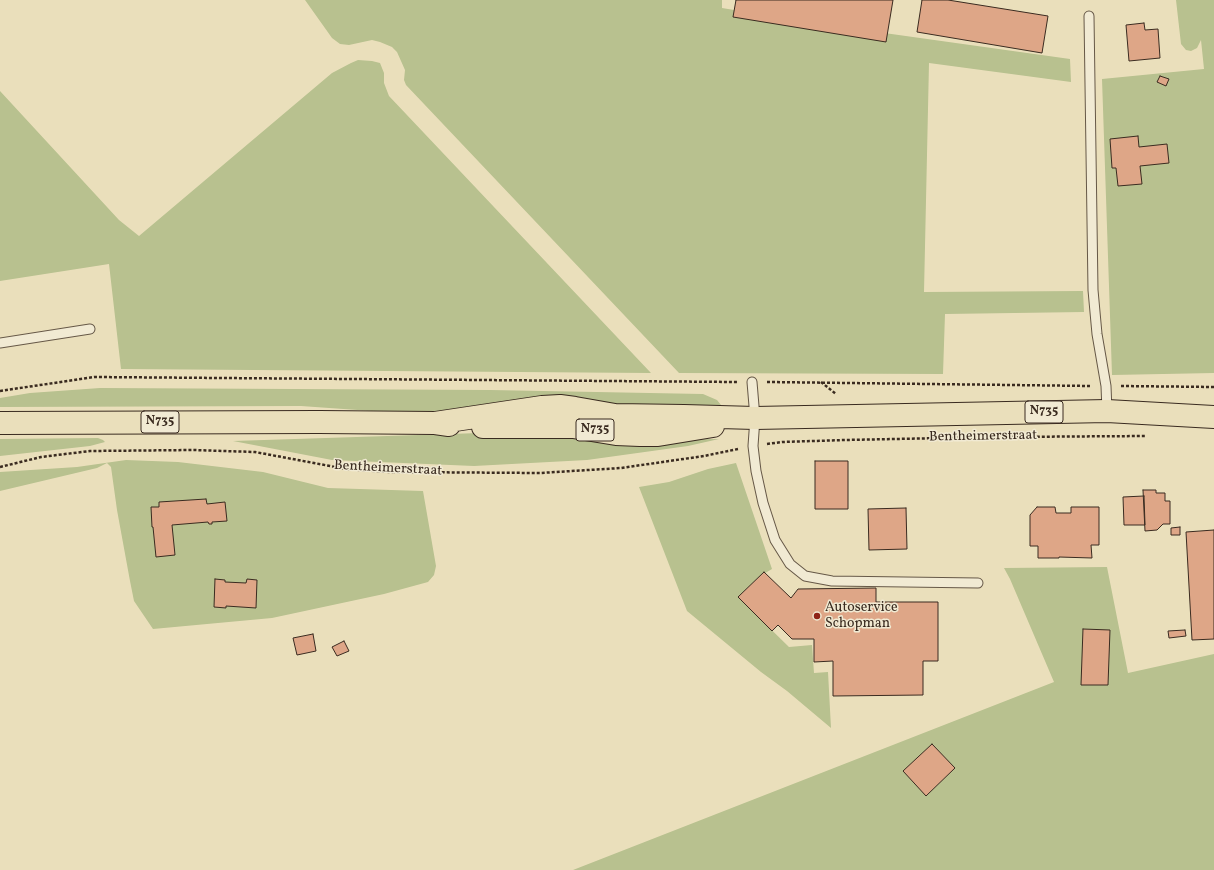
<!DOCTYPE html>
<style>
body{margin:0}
canvas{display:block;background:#eadfbb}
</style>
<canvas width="1214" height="870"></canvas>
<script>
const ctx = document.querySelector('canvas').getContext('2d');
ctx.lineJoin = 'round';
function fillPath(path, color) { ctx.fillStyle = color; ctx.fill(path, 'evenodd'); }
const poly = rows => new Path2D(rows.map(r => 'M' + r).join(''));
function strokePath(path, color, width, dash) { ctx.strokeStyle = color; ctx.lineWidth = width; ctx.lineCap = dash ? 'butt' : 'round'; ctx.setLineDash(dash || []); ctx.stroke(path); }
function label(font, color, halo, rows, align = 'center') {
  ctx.font = font + ' Vollkorn,serif'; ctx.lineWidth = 3; ctx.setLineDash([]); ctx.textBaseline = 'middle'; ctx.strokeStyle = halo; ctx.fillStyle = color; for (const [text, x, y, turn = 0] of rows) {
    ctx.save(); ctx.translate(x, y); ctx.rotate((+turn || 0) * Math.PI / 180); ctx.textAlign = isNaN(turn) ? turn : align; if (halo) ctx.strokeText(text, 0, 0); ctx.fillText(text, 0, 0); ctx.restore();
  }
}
fillPath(poly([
 [305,0,722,0,722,8,813,23,1070,59,1071,82,929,63,924,292,1083,291,1084,312,945,314,943,374,679,373,406,85,404,80,405,70,397,52,392,47,380,42,372,40,349,45,340,44,332,38],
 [1176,0,1214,0,1214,373,1112,375,1102,79,1204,69,1201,40,1197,48,1191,51,1186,50,1181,44],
 [358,60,372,61,380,63,384,73,384,83,389,96,651,373,121,369,109,264,0,281,0,91,119,220,139,236,332,73,351,63],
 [100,388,490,390,703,394,717,400,721,405,721,408,400,413,301,406,0,407,0,398,30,393],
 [511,432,618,440,719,439,688,446,587,460,474,466,332,460,233,441],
 [98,438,103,440,105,442,90,446,0,456,0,439],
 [126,460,178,462,263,472,328,488,423,491,436,566,434,575,428,582,384,594,272,618,153,629,134,601,130,581,117,510,111,467,107,463,97,468,0,491,0,472,77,467],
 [736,463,772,569,760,576,739,598,789,647,812,645,814,673,828,672,831,728,787,691,761,672,687,611,639,487,669,482,708,469],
 [1107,567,1128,673,1214,654,1214,870,573,870,1054,682,1010,579,1004,568]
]), '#b8c18f');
const building = poly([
 [736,0,893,0,886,42,733,17,736,0],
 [922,0,948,0,1048,16,1042,53,917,32,922,0],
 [1144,23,1145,30,1158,29,1160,58,1129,61,1126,25,1144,23],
 [1160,76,1169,79,1166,86,1157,82,1160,76],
 [1138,136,1139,147,1167,144,1169,163,1140,166,1142,184,1118,186,1116,168,1112,168,1110,139,1138,136],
 [815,461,848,461,848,509,815,509,815,461],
 [1143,490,1156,490,1156,493,1165,493,1165,501,1170,501,1170,524,1163,524,1157,530,1145,531,1143,490],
 [1144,496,1145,525,1124,525,1123,497,1144,496],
 [206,499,207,504,225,502,227,521,212,522,212,524,209,524,208,522,172,525,175,555,156,557,153,527,152,527,151,507,159,507,159,502,206,499],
 [1037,507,1055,507,1056,513,1071,513,1071,507,1099,507,1099,545,1091,545,1092,558,1059,557,1059,558,1038,558,1038,546,1030,546,1030,515,1037,507],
 [906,508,907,549,869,550,868,509,906,508],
 [1180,527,1180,535,1171,535,1171,528,1180,527],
 [1214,530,1214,639,1192,640,1186,532,1214,530],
 [764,572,791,598,798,589,876,588,876,602,938,602,938,661,923,661,923,695,833,696,833,661,814,662,814,639,792,639,778,625,772,631,738,597,764,572],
 [215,579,225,580,225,582,246,583,247,579,257,580,256,608,226,606,226,608,214,607,215,579],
 [1083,629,1110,630,1108,685,1081,685,1083,629],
 [1185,630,1186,636,1169,638,1168,631,1185,630],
 [313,634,316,651,297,655,293,638,313,634],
 [344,641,349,651,337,656,332,647,344,641],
 [932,744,955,768,926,796,903,771,932,744]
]);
fillPath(building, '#dea687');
strokePath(building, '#3a2b20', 1);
const lane = poly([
 [1089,16,1093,290,1097,334,1106,386,1107,411],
 [0,343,90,329],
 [752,382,755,418,753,446,756,471,763,503,775,540,790,564,805,576,832,581,978,583]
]);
const primary = poly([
 [0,423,319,422,435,423,449,425],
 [435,423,542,407,560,406,575,408,615,415,684,416,755,418,1107,411,1214,417],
 [483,427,573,427,616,434,640,435,658,435,713,426]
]);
strokePath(lane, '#665847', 11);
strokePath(primary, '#3a2b20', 24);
strokePath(poly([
 [767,382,1092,386],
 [821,382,836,394],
 [1121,386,1214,387],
 [0,391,94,377,738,382],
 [767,444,782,442,845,440,996,437,1146,436],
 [0,467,41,457,90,451,194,450,255,452,346,469,391,472,540,473,621,468,704,456,738,449]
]), '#3a2b20', 2.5, [3, 2]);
strokePath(lane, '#f1ead3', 9);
strokePath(primary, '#eadfbb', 22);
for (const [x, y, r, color] of [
 [817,616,4,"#8f2418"]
]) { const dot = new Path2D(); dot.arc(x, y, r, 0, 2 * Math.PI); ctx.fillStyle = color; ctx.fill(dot); strokePath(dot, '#f1ead3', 1.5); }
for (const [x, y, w] of [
 [1044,412,38],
 [160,422,38],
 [595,430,38]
]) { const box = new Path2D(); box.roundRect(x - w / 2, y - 11, w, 22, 3); ctx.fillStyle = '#f1ead3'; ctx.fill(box); strokePath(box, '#3a2b20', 1); }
label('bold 13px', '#3a2b20', null, [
 ["N735",1044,412],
 ["N735",160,422],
 ["N735",595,430]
]);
label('14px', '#3a2b20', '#f1ead3', [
 ["Bentheimerstraat",983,437,-1],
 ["Bentheimerstraat",388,469,3]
]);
label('14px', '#3a2b20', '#f1ead3', [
 ["Autoservice",825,608],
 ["Schopman",825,624]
], 'left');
</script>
